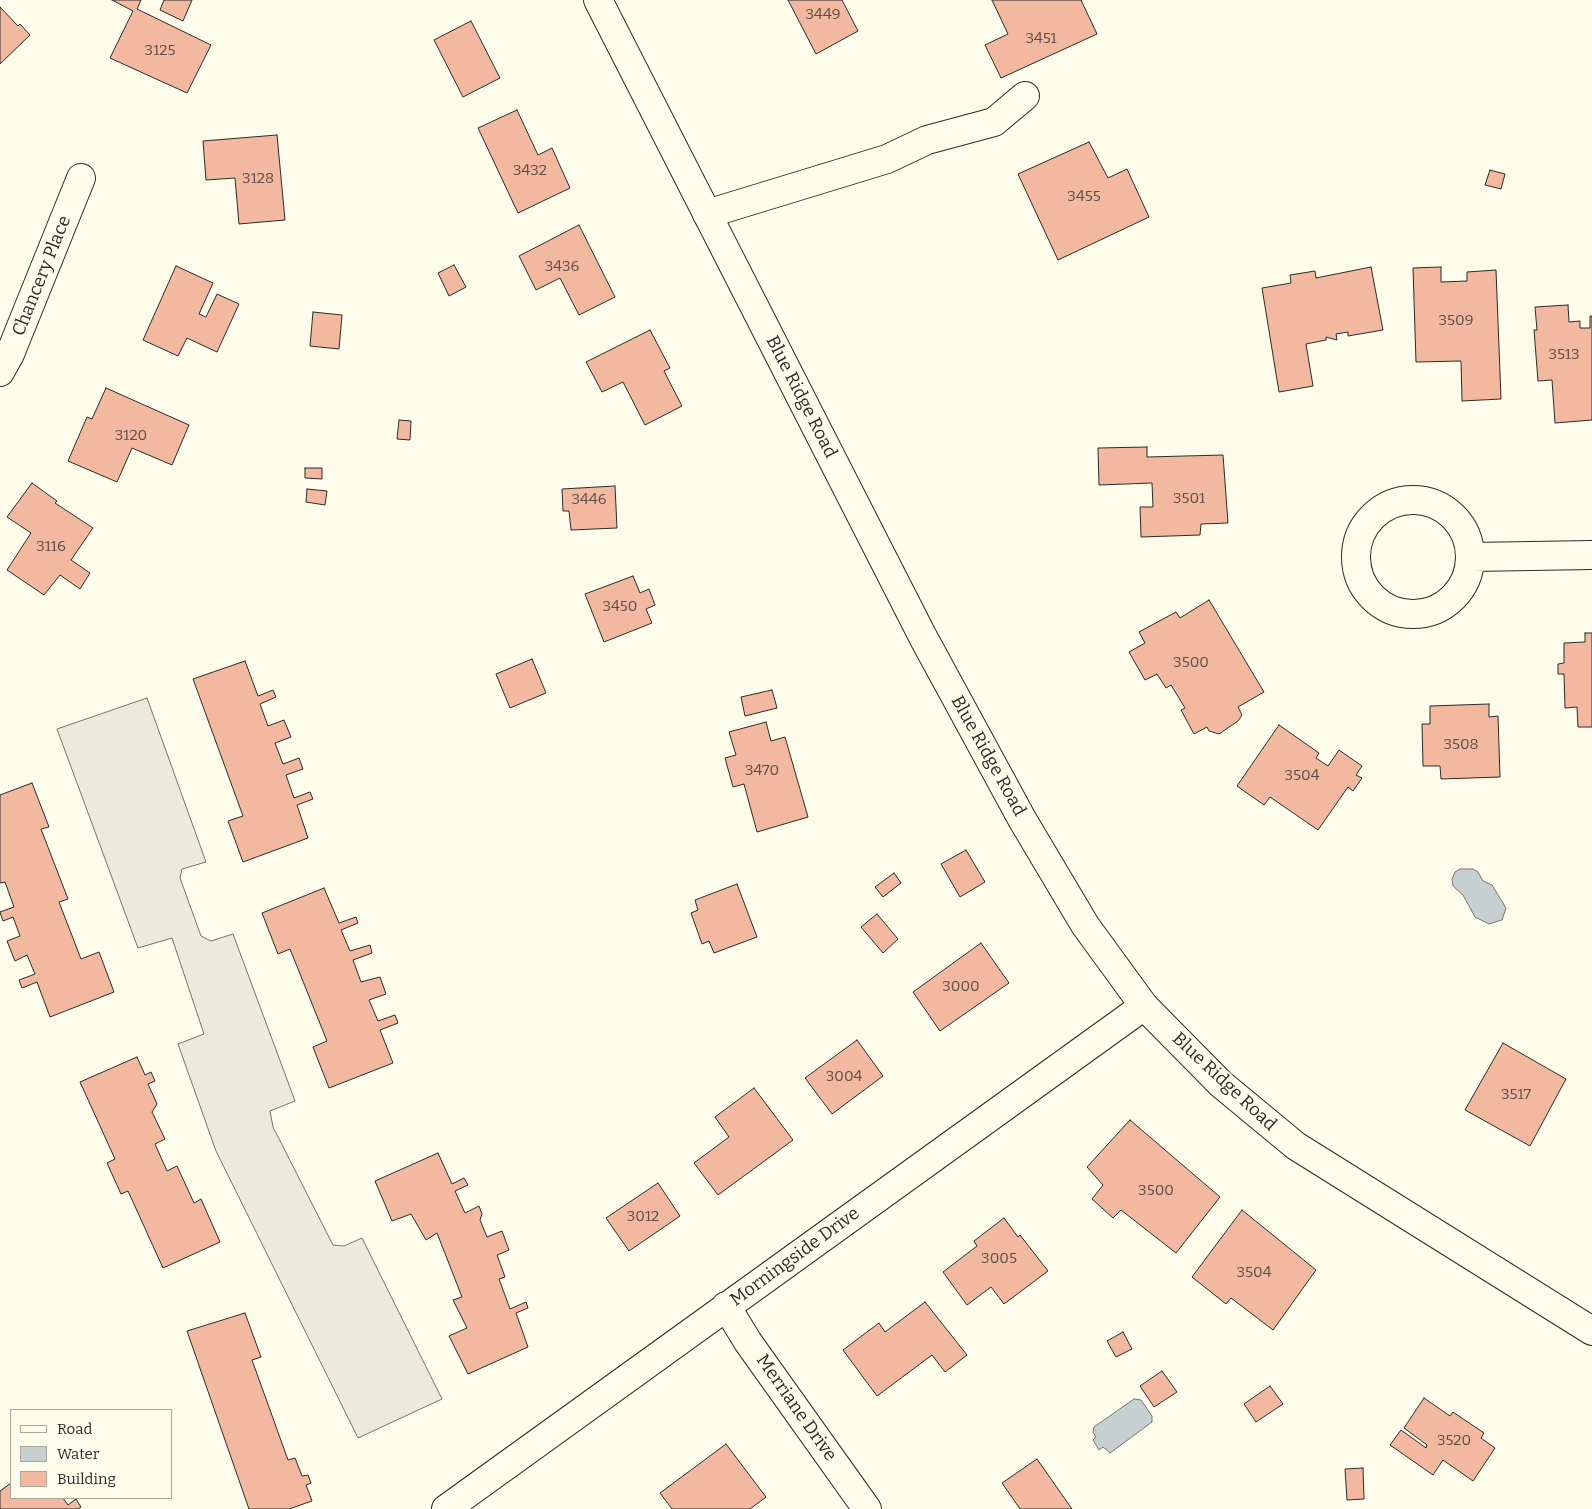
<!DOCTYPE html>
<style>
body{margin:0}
#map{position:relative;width:1592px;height:1509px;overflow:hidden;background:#fdfbea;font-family:Bitter,serif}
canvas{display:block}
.legend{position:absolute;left:10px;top:1409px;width:162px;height:90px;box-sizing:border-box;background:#fdfbea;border:1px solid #a9a89e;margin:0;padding:6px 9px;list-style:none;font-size:15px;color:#2b2b2b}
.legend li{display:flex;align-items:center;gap:10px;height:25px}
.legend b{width:25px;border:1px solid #a9a89e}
</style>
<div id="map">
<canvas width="1592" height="1509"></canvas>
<ul class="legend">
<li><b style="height:6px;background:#fdfbea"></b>Road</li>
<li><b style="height:14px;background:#c7d0d0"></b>Water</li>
<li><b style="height:14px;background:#f2b8a0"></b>Building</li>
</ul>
</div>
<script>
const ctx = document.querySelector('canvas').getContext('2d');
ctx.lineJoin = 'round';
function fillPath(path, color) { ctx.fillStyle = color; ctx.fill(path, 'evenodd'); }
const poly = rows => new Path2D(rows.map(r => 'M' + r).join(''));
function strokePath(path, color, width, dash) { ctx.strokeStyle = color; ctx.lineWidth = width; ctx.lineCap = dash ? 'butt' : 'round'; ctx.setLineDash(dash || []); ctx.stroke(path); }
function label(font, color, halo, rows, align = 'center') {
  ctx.font = font + ' Bitter,serif'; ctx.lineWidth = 4; ctx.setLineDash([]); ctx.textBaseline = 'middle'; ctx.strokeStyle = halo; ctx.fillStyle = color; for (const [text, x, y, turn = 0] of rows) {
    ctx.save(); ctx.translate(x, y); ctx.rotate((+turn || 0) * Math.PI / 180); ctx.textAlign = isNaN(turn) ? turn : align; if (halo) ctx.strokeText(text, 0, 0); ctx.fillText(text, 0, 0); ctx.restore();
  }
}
const parking = poly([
 [147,698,206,862,182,869,180,878,201,936,211,941,233,934,295,1101,270,1111,273,1127,333,1245,344,1246,362,1238,442,1399,358,1438,216,1151,178,1044,204,1034,172,938,138,948,57,729,147,698]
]);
fillPath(parking, '#eceadb');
strokePath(parking, '#74746e', 1);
const water = poly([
 [1460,869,1473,869,1478,872,1483,881,1492,885,1506,908,1502,920,1489,924,1475,917,1463,895,1453,886,1452,879,1455,872,1460,869],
 [1134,1399,1141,1400,1152,1416,1152,1422,1110,1453,1103,1447,1099,1450,1093,1440,1096,1437,1093,1432,1094,1427,1134,1399]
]);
fillPath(water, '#c7d0d0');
strokePath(water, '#74746e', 1);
const building = poly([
 [112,0,141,0,137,9,211,45,187,93,110,58,133,11,112,0],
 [164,0,192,0,183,21,160,10,164,0],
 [788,0,842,0,858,31,816,54,788,0],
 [992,0,1081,0,1097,34,1001,78,985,45,1008,34,992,0],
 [0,7,18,26,20,24,30,35,0,64,0,7],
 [471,21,500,78,463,97,434,40,471,21],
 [517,110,538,155,552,148,570,188,518,213,478,128,517,110],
 [277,135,285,220,239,224,235,178,206,180,203,141,277,135],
 [1089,142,1108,178,1127,169,1149,217,1058,260,1018,174,1089,142],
 [1490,170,1505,174,1501,189,1485,185,1490,170],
 [579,225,615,297,579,315,560,278,536,290,519,256,579,225],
 [454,265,466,287,449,296,438,273,454,265],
 [176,266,213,283,199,314,206,317,217,294,239,304,217,352,187,338,178,356,143,340,176,266],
 [1371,267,1383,330,1348,336,1348,332,1336,334,1337,340,1326,337,1326,340,1306,344,1313,386,1279,392,1262,288,1291,283,1290,275,1315,271,1316,278,1371,267],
 [1441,267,1441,282,1467,281,1467,272,1496,270,1501,399,1462,401,1461,361,1416,362,1413,268,1441,267],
 [1568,305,1569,322,1580,321,1580,328,1590,328,1590,316,1592,316,1592,420,1555,423,1552,380,1538,381,1534,330,1537,330,1535,307,1568,305],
 [313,312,342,315,339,349,310,346,313,312],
 [650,330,670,368,664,371,682,406,645,425,623,382,602,392,586,362,650,330],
 [106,388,189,425,172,465,132,448,117,482,68,461,87,417,92,419,106,388],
 [399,420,411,421,410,440,397,439,399,420],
 [1147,447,1147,457,1223,455,1228,523,1201,524,1200,535,1141,537,1140,507,1153,507,1152,483,1099,485,1098,448,1147,447],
 [305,468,322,468,322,479,305,478,305,468],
 [32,483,57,501,55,503,93,528,71,560,90,573,80,589,60,575,44,595,7,570,31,533,7,517,32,483],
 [615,486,617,528,571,530,569,511,563,511,562,489,615,486],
 [307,489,327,491,325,505,306,502,307,489],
 [633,576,640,593,649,589,655,605,646,609,652,623,604,642,585,594,633,576],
 [1209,600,1264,692,1238,707,1242,715,1238,721,1219,734,1209,731,1207,727,1194,734,1181,710,1185,708,1171,685,1166,688,1157,674,1145,680,1129,652,1145,643,1139,632,1176,612,1180,618,1209,600],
 [1585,633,1592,633,1592,727,1578,727,1577,707,1565,708,1564,674,1558,674,1558,664,1564,663,1564,643,1585,642,1585,633],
 [532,659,546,693,510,708,496,674,532,659],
 [245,661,258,696,273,690,276,697,260,704,268,726,284,720,291,737,275,743,283,764,299,758,303,769,286,775,294,798,310,792,313,799,297,805,308,838,243,862,228,821,243,816,193,679,245,661],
 [772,690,777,708,745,716,741,697,772,690],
 [1489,704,1489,717,1498,716,1500,777,1441,779,1440,766,1423,766,1422,724,1430,724,1430,706,1489,704],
 [766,722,771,741,785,737,808,817,757,832,744,784,733,787,725,758,736,755,729,732,766,722],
 [1279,725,1319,753,1316,758,1328,766,1339,750,1362,766,1356,775,1362,778,1353,791,1348,787,1318,830,1270,797,1264,805,1237,786,1279,725],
 [32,783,49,827,41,829,68,899,59,902,81,959,99,952,114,992,50,1017,37,982,22,988,19,980,35,974,27,955,15,961,7,941,20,936,13,917,3,921,0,912,14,907,5,882,0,883,0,795,32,783],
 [966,850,985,882,960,897,941,864,966,850],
 [894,873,901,883,883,897,875,887,894,873],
 [737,884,757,937,714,953,709,941,702,944,691,913,698,910,695,900,737,884],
 [324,888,339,923,356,917,358,923,341,930,350,951,370,945,372,953,353,960,361,982,380,977,386,994,369,1000,378,1021,395,1015,398,1023,380,1030,393,1063,329,1088,313,1047,327,1041,290,949,278,954,262,913,324,888],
 [877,914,898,939,883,953,861,927,877,914],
 [981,943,1009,983,940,1031,913,992,981,943],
 [857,1040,883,1076,832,1114,805,1078,857,1040],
 [1503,1043,1566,1079,1530,1146,1465,1110,1503,1043],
 [137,1057,145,1075,151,1072,155,1081,148,1084,157,1104,152,1112,165,1139,155,1144,167,1171,177,1166,194,1203,201,1199,220,1242,163,1268,128,1191,121,1194,107,1163,115,1159,80,1082,137,1057],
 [754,1088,793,1140,718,1195,694,1163,729,1137,715,1117,754,1088],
 [1130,1120,1220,1197,1176,1253,1121,1210,1113,1218,1092,1199,1103,1185,1087,1167,1130,1120],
 [438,1153,452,1184,464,1178,468,1185,455,1191,465,1213,479,1206,482,1214,480,1220,487,1237,502,1231,509,1250,497,1255,505,1277,499,1279,510,1309,526,1302,528,1308,516,1313,528,1347,468,1374,449,1336,467,1328,453,1300,462,1297,437,1233,426,1240,411,1214,392,1221,375,1181,438,1153],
 [658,1183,680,1216,629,1251,606,1218,658,1183],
 [1242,1210,1316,1270,1273,1330,1231,1298,1226,1304,1192,1277,1242,1210],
 [1004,1218,1018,1237,1020,1235,1048,1271,1004,1304,991,1287,967,1305,943,1272,977,1246,974,1241,1004,1218],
 [925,1302,967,1355,945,1372,932,1355,877,1396,843,1350,879,1323,885,1332,925,1302],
 [245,1313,261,1357,252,1360,288,1460,295,1458,302,1476,308,1475,311,1483,306,1485,312,1501,289,1509,249,1509,187,1331,245,1313],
 [1123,1332,1132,1349,1116,1357,1107,1341,1123,1332],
 [1162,1371,1177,1392,1154,1407,1140,1386,1162,1371],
 [1270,1386,1283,1404,1256,1422,1244,1404,1270,1386],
 [1424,1398,1450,1416,1453,1412,1484,1433,1481,1438,1495,1448,1473,1481,1443,1460,1433,1475,1390,1445,1401,1430,1426,1448,1427,1445,1404,1428,1424,1398],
 [726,1444,766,1497,750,1509,672,1509,660,1493,726,1444],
 [1037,1459,1072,1509,1020,1509,1002,1483,1037,1459],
 [1363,1468,1364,1499,1347,1500,1345,1469,1363,1468],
 [11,1483,11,1498,63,1498,68,1505,76,1499,81,1507,78,1509,0,1509,0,1491,11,1483]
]);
fillPath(building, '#f2b8a0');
strokePath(building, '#2b2b2b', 1);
const minor = poly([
 [707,214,887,159,927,140,994,122,1025,96],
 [0,372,10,354,81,178],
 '1356 557a57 57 0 1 1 114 0a57 57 0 1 1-114 0Z',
 [1471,557,1592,555],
 [726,1306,748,1342,867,1509],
 [446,1509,1144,1006]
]);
const major = poly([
 [598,0,923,637,1022,819,1085,925,1144,1006,1221,1084,1296,1146,1592,1331]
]);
strokePath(minor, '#2b2b2b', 30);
strokePath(major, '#2b2b2b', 30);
strokePath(minor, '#fdfbea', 28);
strokePath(major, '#fdfbea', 28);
label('15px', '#5d4e48', null, [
 ["3449",823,15],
 ["3451",1041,39],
 ["3125",160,51],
 ["3432",530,171],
 ["3128",258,179],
 ["3455",1084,197],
 ["3436",562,267],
 ["3509",1456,321],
 ["3513",1564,355],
 ["3120",131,436],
 ["3501",1189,499],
 ["3446",589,500],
 ["3116",51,547],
 ["3450",620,607],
 ["3500",1191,663],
 ["3508",1461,745],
 ["3470",762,771],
 ["3504",1302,776],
 ["3000",961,987],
 ["3004",844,1077],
 ["3517",1516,1095],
 ["3500",1156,1191],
 ["3012",643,1217],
 ["3005",999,1259],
 ["3504",1254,1273],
 ["3520",1454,1441]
]);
label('18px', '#2b2b2b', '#fdfbea', [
 ["Chancery Place",42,276,-68],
 ["Blue Ridge Road",801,397,63],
 ["Blue Ridge Road",988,756,61],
 ["Blue Ridge Road",1224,1082,43],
 ["Morningside Drive",795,1257,-36],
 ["Merriane Drive",796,1408,55]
]);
</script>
